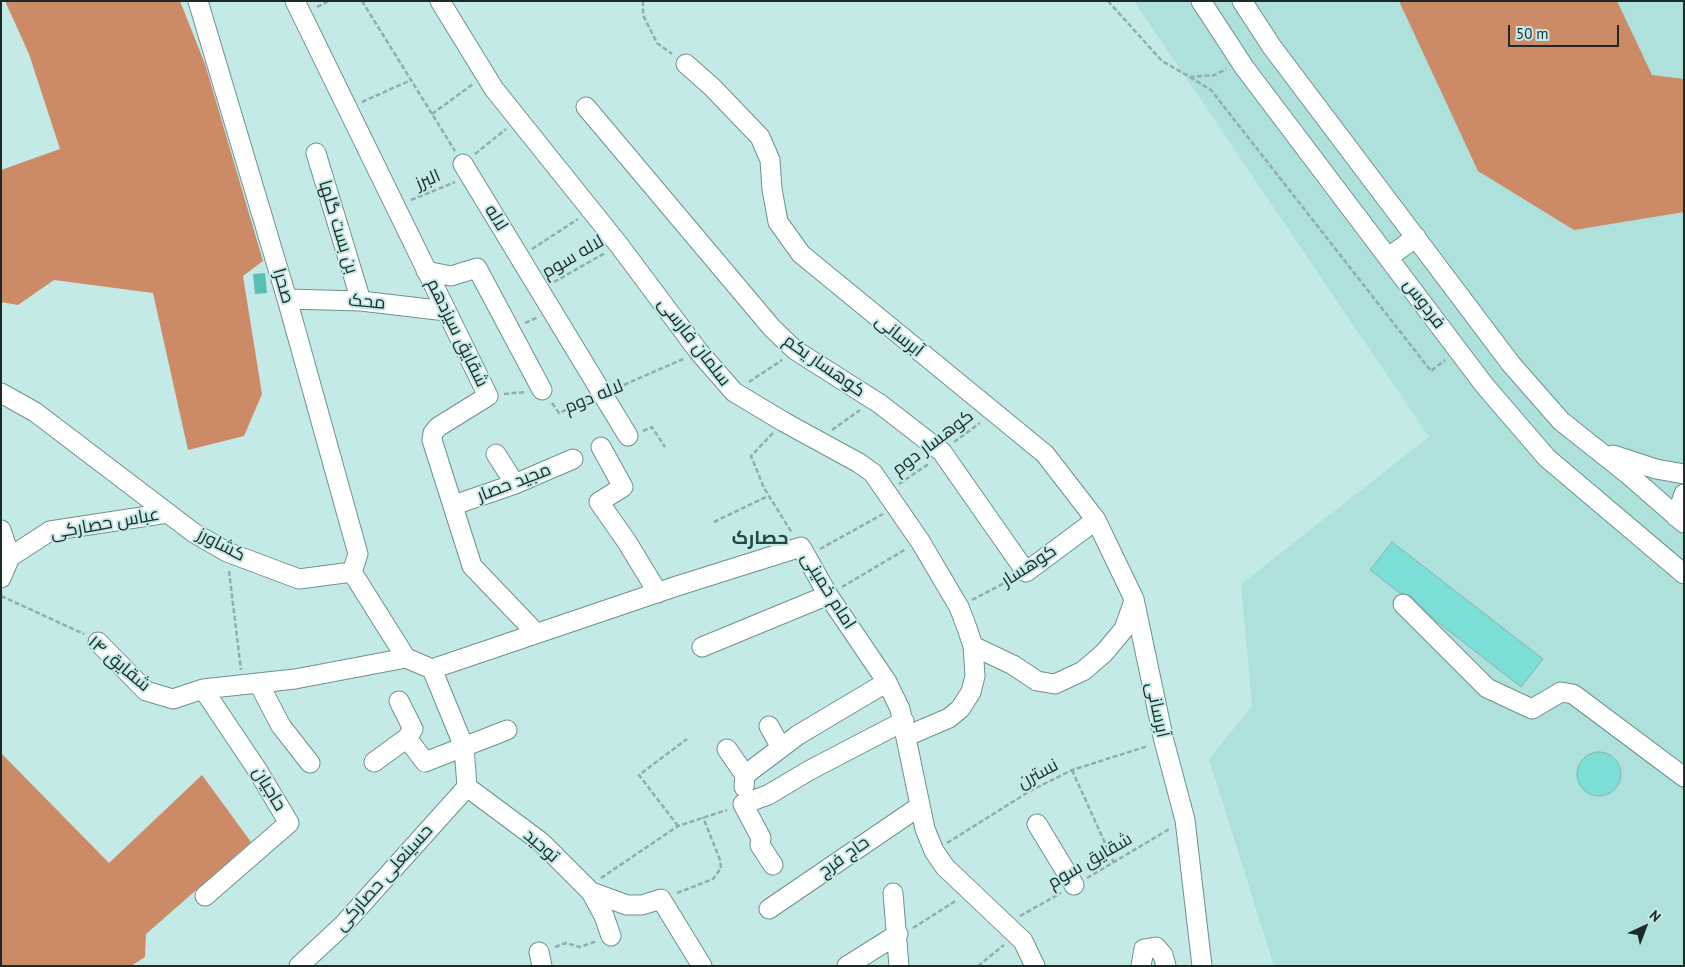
<!DOCTYPE html>
<meta charset="utf-8">
<style>
body{margin:0}
#map{position:relative;width:1685px;height:967px;overflow:hidden;background:#c3eae7;font-family:"PT Sans",sans-serif}
canvas{display:block}
.frame{position:absolute;inset:0;border:2px solid #1c2b2a;pointer-events:none}
.north{position:absolute;left:1620px;top:902px;width:50px;height:50px;-webkit-text-stroke:4px #c3eae7;paint-order:stroke;rotate:43deg;font-size:14px;font-weight:700;line-height:20px;text-align:center;color:#1c2b2a}
.north::after{content:'';display:block;margin:auto;width:18px;height:22px;background:#1c2b2a;clip-path:polygon(50% 0,100% 100%,50% 72%,0 100%)}
.scale{position:absolute;left:1508px;top:25px;width:111px;height:22px;box-sizing:border-box;border:2px solid #1c2b2a;border-top:0;padding-left:6px;font-size:15px;line-height:18px;white-space:nowrap;color:#1c2b2a;-webkit-text-stroke:4px #c3eae7;paint-order:stroke}
</style>
<div id="map">
<canvas width="1685" height="967"></canvas>
<div class="frame"></div>
<div class="north">N</div>
<div class="scale">50 m</div>
</div>
<script>
const ctx = document.querySelector('canvas').getContext('2d');
ctx.lineJoin = 'round';
function fillPath(path, color) { ctx.fillStyle = color; ctx.fill(path, 'evenodd'); }
const poly = rows => new Path2D(rows.map(r => 'M' + r).join(''));
function strokePath(path, color, width, dash) { ctx.strokeStyle = color; ctx.lineWidth = width; ctx.lineCap = dash ? 'butt' : 'round'; ctx.setLineDash(dash || []); ctx.stroke(path); }
function label(font, color, halo, rows, align = 'center') {
  ctx.font = font + ' "PT Sans",Cairo,sans-serif'; ctx.lineWidth = 4; ctx.setLineDash([]); ctx.textBaseline = 'middle'; ctx.strokeStyle = halo; ctx.fillStyle = color; for (const [text, x, y, turn = 0] of rows) {
    ctx.save(); ctx.translate(x, y); ctx.rotate((+turn || 0) * Math.PI / 180); ctx.textAlign = isNaN(turn) ? turn : align; if (halo) ctx.strokeText(text, 0, 0); ctx.fillText(text, 0, 0); ctx.restore();
  }
}
fillPath(poly([
 [1134,1,1684,1,1684,966,1274,966,1209,759,1252,706,1241,584,1429,437]
]), '#aee0dc');
fillPath(poly([
 [5,1,180,1,205,64,263,261,243,276,262,394,244,436,188,450,153,293,54,280,18,305,1,302,1,170,60,149,29,54],
 [1399,1,1617,1,1652,75,1684,79,1684,212,1574,230,1478,171],
 [1,753,109,863,202,775,251,842,146,934,145,957,131,966,1,966]
]), '#cc8b66');
fillPath(poly([
 [265,273,267,293,255,294,253,274]
]), '#5abeb7');
const building = poly([
 [1392,542,1543,659,1521,687,1435,620,1411,596,1400,593,1370,570,1392,542],
 '1577 774a22 22 0 1 1 44 0a22 22 0 1 1-44 0Z'
]);
fillPath(building, '#7bded7');
strokePath(building, '#8cb2af', 1);
const minor = poly([
 [198,1,287,299,358,554,352,572],
 [295,1,488,396,438,427,433,433,432,440,472,566,536,633],
 [440,1,494,89,619,245,699,352,734,392,784,422,859,463,873,473,920,541,959,607,967,628,973,646,975,676,971,692,960,709,949,718,907,736],
 [1201,1,1244,67,1485,386,1547,458,1684,574],
 [1242,1,1272,47,1511,364,1561,421,1629,475,1684,523],
 [686,64,712,87,760,137,770,160,772,189,778,222,801,254,1045,454,1096,520,1134,599,1164,741,1185,820,1202,966],
 [586,107,772,328,795,350,880,404,942,452,1026,572,1096,520],
 [316,153,361,301],
 [463,164,628,436],
 [1389,257,1416,237],
 [426,271,451,276,477,268,542,390],
 [287,299,361,301,446,311],
 [1,393,35,412,194,533,227,552,299,579,352,572,406,658,432,669],
 [601,447,623,487,599,502,627,542,658,593],
 [496,454,515,484],
 [1613,455,1656,469,1684,474],
 [454,505,515,484,573,459],
 [1676,517,1684,494],
 [1,530,7,548,1,547],
 [1,578,10,557,50,531,168,513],
 [1403,604,1487,688,1532,709,1561,692,1573,694,1684,777],
 [98,642,146,691,173,699,203,689,295,679,406,658],
 [973,646,1013,665,1037,681,1055,684,1083,671,1104,653,1124,629,1134,601],
 [702,647,828,595],
 [432,669,677,586,801,547,828,595,887,682,900,709,925,829,934,851,945,867,1023,941,1035,966],
 [432,669,464,747,467,787,541,842,591,892,627,905,642,905,661,899,702,966],
 [259,684,281,726,310,763],
 [203,689,256,768,289,823,205,896],
 [399,701,413,729,407,738],
 [769,726,780,746],
 [727,749,745,775,744,787],
 [374,762,407,738,425,762,507,730],
 [745,775,798,735,887,682],
 [743,804,768,795,810,770,904,721],
 [743,804,761,838,760,845,773,865],
 [1037,824,1074,885],
 [591,892,604,916,611,936],
 [893,893,899,966],
 [769,909,920,806],
 [539,952,542,966],
 [299,966,343,925,467,787],
 [847,966,898,934],
 [1141,966,1144,949,1156,947,1163,955,1166,966]
]);
strokePath(minor, '#6d928f', 21);
strokePath(poly([
 [362,1,455,151],
 [643,1,643,15,657,43,672,54],
 [1108,1,1162,61,1190,77,1215,75,1226,69],
 [317,7,329,1],
 [1190,77,1211,90,1431,371,1445,360],
 [362,102,411,80],
 [432,114,473,84],
 [475,154,506,129],
 [411,200,455,182],
 [532,249,578,219],
 [554,282,605,253],
 [525,323,538,317],
 [749,382,782,360],
 [617,388,683,359],
 [504,394,526,392],
 [552,403,559,413,589,400],
 [832,430,860,410],
 [643,431,652,427,665,447],
 [773,433,751,456,764,488,792,533],
 [954,442,980,423],
 [899,484,930,463],
 [714,522,768,496],
 [820,549,883,514],
 [229,571,241,670],
 [842,587,906,549],
 [1,596,84,634],
 [972,600,1012,579],
 [1072,770,1114,863],
 [678,826,639,775,687,739],
 [947,843,1030,791,1072,770,1148,746],
 [601,878,678,826,727,810],
 [1087,878,1171,828],
 [677,893,713,879,721,868,720,860,703,817],
 [1020,916,1061,893],
 [913,928,957,900],
 [555,947,566,943,580,947,597,941],
 [978,966,1004,945]
]), '#8faeac', 2.5, [5, 2.5]);
strokePath(minor, '#fff', 19);
label('18px', '#1c2b2a', '#c3eae7', [
 ["البرز",428,180,-23],
 ["لاله",496,218,58],
 ["بن بست گلها",338,227,73],
 ["لاله سوم",573,257,-30],
 ["صحرا",283,286,74],
 ["محک",367,302,5],
 ["فردوس",1424,304,53],
 ["شقایق سیزدهم",457,333,64],
 ["آبرسانی",899,336,39],
 ["سلمان فارسی",694,342,52],
 ["کوهسار یکم",824,366,35],
 ["لاله دوم",594,397,-22],
 ["کوهسار دوم",933,443,-37],
 ["مجید حصار",514,483,-21],
 ["عباس حصارکی",105,524,-10],
 ["کشاورز",221,545,27],
 ["کوهسار",1029,566,-33],
 ["امام خمینی",828,591,58],
 ["شقایق ۱۴",119,664,40],
 ["آبرسانی",1157,710,78],
 ["نسترن",1038,774,-28],
 ["حاجیان",269,789,59],
 ["توحید",541,846,41],
 ["حاج فرج",844,857,-35],
 ["شقایق سوم",1090,861,-30],
 ["حسینعلی حصارکی",384,878,-48]
]);
label('bold 19px', '#254846', '#c3eae7', [
 ["حصارک",760,539]
]);
</script>
